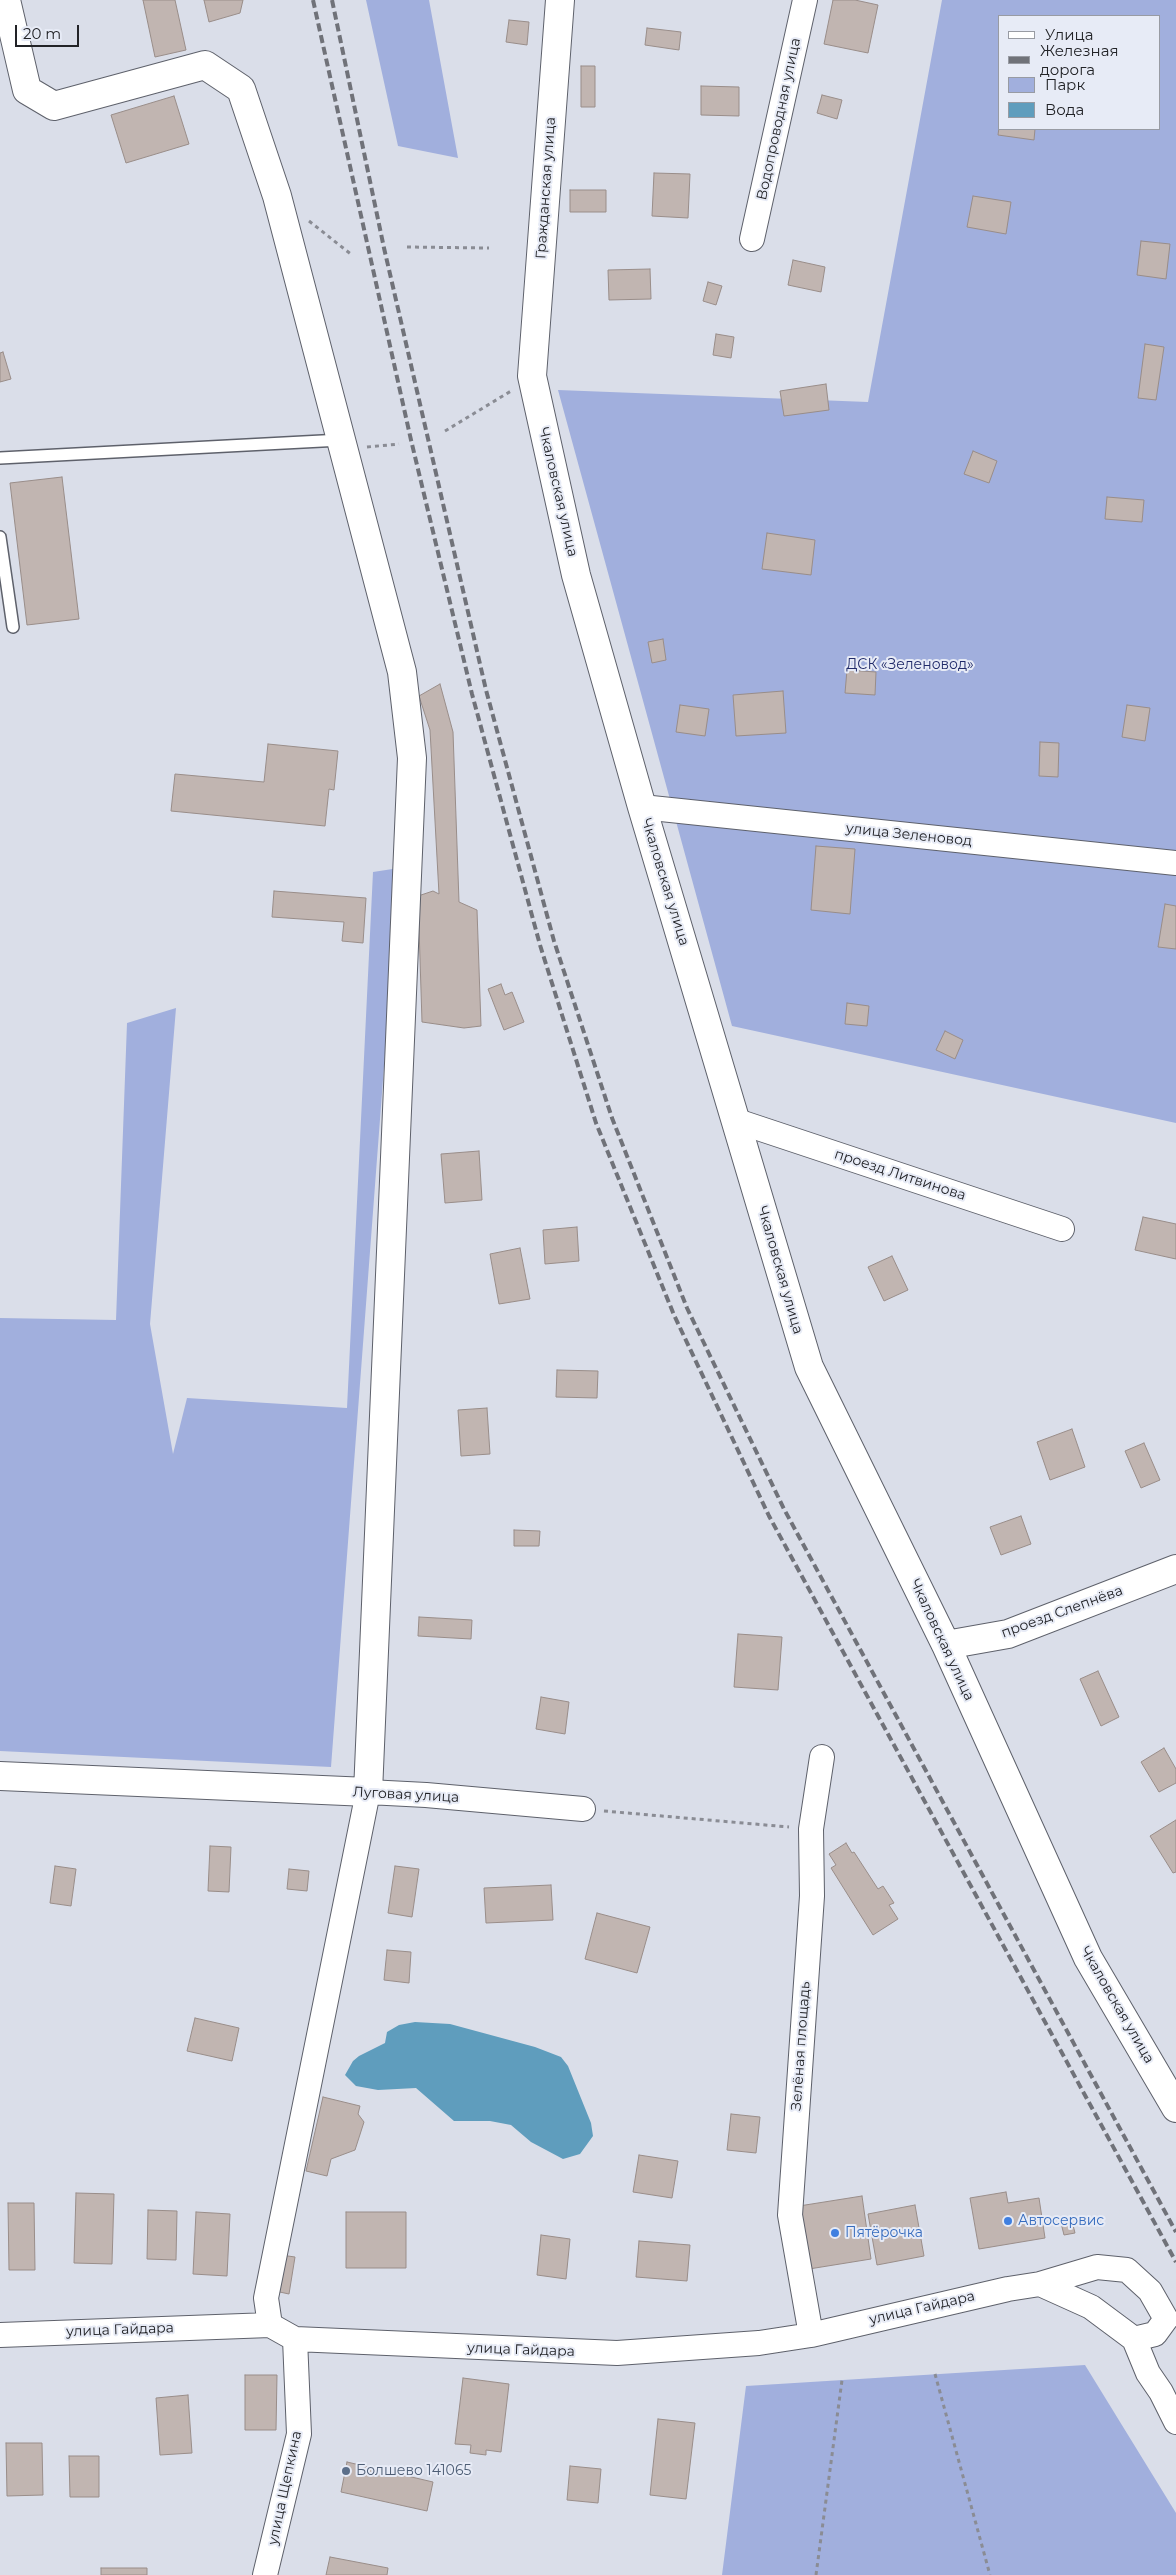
<!DOCTYPE html>
<meta charset="utf-8">
<style>
body{margin:0}
#map{position:relative;width:1176px;height:2575px;overflow:hidden;background:#dadee9;font-family:Montserrat,sans-serif}
canvas{display:block}
.legend{position:absolute;left:998px;top:15px;width:162px;height:115px;box-sizing:border-box;background:#e7ebf6;border:1px solid #989ba3;margin:0;padding:6px 9px;list-style:none;font-size:15px;color:#222327}
.legend li{display:flex;align-items:center;gap:10px;height:25px}
.legend b{width:25px;border:1px solid #989ba3}
.scale{position:absolute;left:15px;top:25px;width:64px;height:22px;box-sizing:border-box;border:2px solid #222327;border-top:0;padding-left:6px;font-size:15px;line-height:18px;white-space:nowrap;color:#222327;-webkit-text-stroke:4px #e7ebf6;paint-order:stroke}
</style>
<div id="map">
<canvas width="1176" height="2575"></canvas>
<ul class="legend">
<li><b style="height:6px;background:#fff"></b>Улица</li>
<li><b style="height:6px;background:#707279"></b>Железная дорога</li>
<li><b style="height:14px;background:#a1afdd"></b>Парк</li>
<li><b style="height:14px;background:#5f9dbd"></b>Вода</li>
</ul>
<div class="scale">20 m</div>
</div>
<script>
const ctx = document.querySelector('canvas').getContext('2d');
ctx.lineJoin = 'round';
function fillPath(path, color) { ctx.fillStyle = color; ctx.fill(path, 'evenodd'); }
const poly = rows => new Path2D(rows.map(r => 'M' + r).join(''));
function strokePath(path, color, width, dash) { ctx.strokeStyle = color; ctx.lineWidth = width; ctx.lineCap = dash ? 'butt' : 'round'; ctx.setLineDash(dash || []); ctx.stroke(path); }
function label(font, color, halo, rows, align = 'center') {
  ctx.font = font + ' Montserrat,sans-serif'; ctx.lineWidth = 4; ctx.setLineDash([]); ctx.textBaseline = 'middle'; ctx.strokeStyle = halo; ctx.fillStyle = color; for (const [text, x, y, turn = 0] of rows) {
    ctx.save(); ctx.translate(x, y); ctx.rotate((+turn || 0) * Math.PI / 180); ctx.textAlign = isNaN(turn) ? turn : align; if (halo) ctx.strokeText(text, 0, 0); ctx.fillText(text, 0, 0); ctx.restore();
  }
}
fillPath(poly([
 [366,0,429,0,458,158,398,146],
 [942,0,1176,0,1176,1123,732,1026,558,390,868,402],
 [1000,16,1160,16,1160,129,1000,129],
 [399,868,331,1767,0,1751,0,1318,116,1320,127,1023,176,1008,150,1324,173,1454,187,1398,347,1408,373,872],
 [1085,2365,1176,2513,1176,2575,722,2575,746,2386]
]), '#a1afdd');
fillPath(poly([
 [415,2022,450,2024,535,2047,561,2057,568,2066,591,2123,593,2136,580,2154,563,2159,531,2142,511,2125,490,2121,454,2121,416,2088,378,2090,356,2086,345,2075,353,2061,359,2056,385,2043,387,2032,399,2025]
]), '#5f9dbd');
const building = poly([
 [143,0,175,0,186,50,155,57,143,0],
 [204,0,243,0,240,13,209,22,204,0],
 [833,0,855,0,878,5,868,53,824,44,833,0],
 [509,20,529,22,527,45,506,42,509,20],
 [647,28,681,32,679,50,645,45,647,28],
 [581,66,595,66,595,107,581,107,581,66],
 [701,86,739,87,739,116,701,115,701,86],
 [822,95,842,100,837,119,817,113,822,95],
 [174,96,189,144,126,163,111,115,174,96],
 [1000,120,1000,129,1035,129,1034,140,998,135,1000,120],
 [654,173,690,174,688,218,652,216,654,173],
 [570,190,606,190,606,212,570,212,570,190],
 [973,196,1011,202,1006,234,967,227,973,196],
 [1141,241,1170,244,1166,279,1137,275,1141,241],
 [793,260,825,267,821,292,788,285,793,260],
 [650,269,651,299,609,300,608,270,650,269],
 [708,282,722,286,716,305,703,301,708,282],
 [716,334,734,337,731,358,713,355,716,334],
 [1145,344,1164,347,1156,400,1138,398,1145,344],
 [3,352,11,379,0,382,0,353,3,352],
 [826,384,829,410,784,416,780,391,826,384],
 [973,451,997,461,989,483,964,474,973,451],
 [62,477,79,619,27,625,10,483,62,477],
 [1107,497,1144,500,1142,522,1105,519,1107,497],
 [767,533,815,540,811,575,762,569,767,533],
 [663,639,666,660,652,663,648,642,663,639],
 [847,670,876,672,875,695,845,693,847,670],
 [440,684,453,732,459,902,477,910,481,1026,464,1028,422,1022,418,896,433,891,439,894,430,730,419,696,440,684],
 [783,691,786,733,736,736,733,695,783,691],
 [680,705,709,709,705,736,676,732,680,705],
 [1127,705,1150,708,1145,741,1122,737,1127,705],
 [1040,742,1059,743,1058,777,1039,776,1040,742],
 [268,744,338,751,334,790,329,789,325,826,171,811,175,774,264,782,268,744],
 [816,846,855,849,850,914,811,910,816,846],
 [274,891,366,898,363,943,342,941,344,922,272,917,274,891],
 [1165,904,1176,906,1176,949,1158,947,1165,904],
 [501,984,505,995,512,992,524,1022,504,1030,488,989,501,984],
 [847,1003,869,1006,867,1026,845,1024,847,1003],
 [945,1031,963,1040,955,1059,936,1050,945,1031],
 [479,1151,482,1200,445,1203,441,1154,479,1151],
 [1143,1217,1176,1224,1176,1259,1135,1250,1143,1217],
 [577,1227,579,1261,545,1264,543,1230,577,1227],
 [520,1248,530,1299,499,1304,490,1254,520,1248],
 [892,1256,908,1290,884,1301,868,1267,892,1256],
 [557,1370,598,1371,597,1398,556,1397,557,1370],
 [487,1408,490,1454,461,1456,458,1410,487,1408],
 [1072,1429,1085,1467,1050,1480,1037,1442,1072,1429],
 [1144,1443,1160,1480,1141,1488,1125,1451,1144,1443],
 [1021,1516,1031,1544,1001,1555,990,1527,1021,1516],
 [514,1530,540,1531,539,1546,514,1546,514,1530],
 [419,1617,472,1620,471,1639,418,1636,419,1617],
 [738,1634,782,1637,778,1690,734,1687,738,1634],
 [1098,1671,1119,1717,1101,1726,1080,1679,1098,1671],
 [541,1697,569,1702,565,1734,536,1729,541,1697],
 [1164,1748,1176,1769,1176,1783,1159,1792,1141,1762,1164,1748],
 [1176,1820,1176,1872,1173,1873,1150,1836,1176,1820],
 [846,1843,852,1853,854,1852,878,1889,883,1886,894,1903,889,1905,898,1919,873,1935,831,1868,836,1865,829,1854,846,1843],
 [210,1846,231,1847,229,1892,208,1891,210,1846],
 [55,1866,76,1869,71,1906,50,1903,55,1866],
 [395,1866,419,1869,412,1917,388,1913,395,1866],
 [289,1869,309,1871,307,1891,287,1889,289,1869],
 [551,1885,553,1920,486,1923,484,1888,551,1885],
 [597,1913,650,1927,637,1973,585,1959,597,1913],
 [387,1950,411,1952,409,1983,384,1980,387,1950],
 [195,2018,239,2028,232,2061,187,2051,195,2018],
 [323,2097,360,2106,358,2114,364,2122,355,2150,331,2159,327,2176,306,2171,323,2097],
 [731,2114,760,2117,756,2153,727,2150,731,2114],
 [639,2155,678,2161,672,2198,633,2192,639,2155],
 [1006,2192,1008,2203,1039,2198,1045,2238,979,2249,970,2198,1006,2192],
 [76,2193,114,2194,112,2264,74,2263,76,2193],
 [862,2196,871,2259,809,2269,799,2206,862,2196],
 [8,2203,34,2203,35,2270,9,2270,8,2203],
 [915,2205,924,2256,877,2265,868,2214,915,2205],
 [148,2210,177,2211,176,2260,147,2259,148,2210],
 [196,2212,230,2214,227,2276,193,2274,196,2212],
 [346,2212,406,2212,406,2268,346,2268,346,2212],
 [1072,2221,1075,2233,1064,2235,1061,2223,1072,2221],
 [541,2235,570,2239,566,2279,537,2275,541,2235],
 [639,2241,690,2245,687,2281,636,2277,639,2241],
 [281,2255,295,2257,289,2294,275,2291,281,2255],
 [245,2375,277,2375,276,2430,245,2430,245,2375],
 [463,2378,509,2384,501,2452,486,2450,486,2455,470,2453,471,2445,455,2444,463,2378],
 [188,2395,192,2453,160,2455,156,2398,188,2395],
 [658,2419,695,2423,686,2499,650,2495,658,2419],
 [6,2443,42,2443,43,2495,7,2496,6,2443],
 [69,2456,99,2456,99,2497,70,2497,69,2456],
 [347,2462,433,2482,427,2511,341,2492,347,2462],
 [570,2466,601,2469,598,2503,567,2500,570,2466],
 [330,2557,388,2568,387,2575,326,2575,330,2557],
 [101,2568,147,2568,147,2575,101,2575,101,2568]
]);
fillPath(building, '#c1b5b1');
strokePath(building, '#998d89', 1);
const lane = poly([
 [0,458,341,440],
 [0,537,13,627]
]);
const street = poly([
 [752,239,805,0],
 [642,807,1176,863],
 [737,1121,1062,1229],
 [270,2325,266,2298,368,1792,426,1795,583,1809],
 [0,2335,270,2325,295,2339,617,2353,759,2343,811,2335,1008,2289,1040,2284,1097,2267,1127,2270,1150,2291,1166,2319,1155,2334,1134,2339,1091,2307,1040,2284],
 [811,2335,790,2215,812,1896,811,1829,822,1757],
 [1134,2339,1148,2373,1161,2392,1176,2422],
 [265,2575,299,2434,295,2339]
]);
const secondary = poly([
 [560,0,532,376,576,575,642,807,809,1367,946,1645,1088,1958,1176,2108],
 [946,1645,1008,1634,1176,1569],
 [0,1776,368,1792,412,758,402,672,277,196,241,89,205,65,54,106,27,90,6,0]
]);
strokePath(lane, '#5e616b', 14);
strokePath(street, '#5e616b', 26);
strokePath(secondary, '#5e616b', 30);
strokePath(poly([
 [309,221,352,255],
 [407,247,489,248],
 [445,431,511,391],
 [367,447,399,444],
 [604,1811,789,1827],
 [935,2374,990,2575],
 [816,2575,842,2380]
]), '#8a8c94', 3, [4, 4]);
strokePath(lane, '#fff', 11);
strokePath(street, '#fff', 24);
strokePath(secondary, '#fff', 28);
strokePath(poly([
 [313,0,411,440,472,694,540,945,596,1123,674,1315,769,1516,1176,2262],
 [332,0,384,248,486,690,554,941,612,1118,687,1308,784,1509,1176,2232]
]), '#707279', 4, [8, 4]);
for (const [x, y, r, color] of [
 [1008,2221,5,"#3f7fe0"],
 [835,2233,5,"#3f7fe0"],
 [346,2471,5,"#5c6f8a"]
]) { const dot = new Path2D(); dot.arc(x, y, r, 0, 2 * Math.PI); ctx.fillStyle = color; ctx.fill(dot); strokePath(dot, '#e7ebf6', 2); }
label('14px', '#222327', '#e7ebf6', [
 ["Водопроводная улица",779,119,-78],
 ["Гражданская улица",546,188,-86],
 ["Чкаловская улица",558,492,77],
 ["улица Зеленовод",909,835,6],
 ["Чкаловская улица",665,882,73],
 ["проезд Литвинова",900,1175,18],
 ["Чкаловская улица",780,1270,74],
 ["проезд Слепнёва",1062,1612,-20],
 ["Чкаловская улица",942,1640,65],
 ["Луговая улица",406,1795,3],
 ["Чкаловская улица",1117,2005,60],
 ["Зелёная площадь",801,2046,-86],
 ["улица Гайдара",922,2308,-13],
 ["улица Гайдара",120,2330,-2],
 ["улица Гайдара",521,2350,2],
 ["улица Щепкина",285,2488,-78]
]);
label('14px', '#212b6a', '#e7ebf6', [
 ["ДСК «Зеленовод»",910,665]
]);
label('14px', '#366cbe', '#e7ebf6', [
 ["Автосервис",1018,2221],
 ["Пятёрочка",845,2233]
], 'left');
label('14px', '#4e5e75', '#e7ebf6', [
 ["Болшево 141065",356,2471]
], 'left');
</script>
